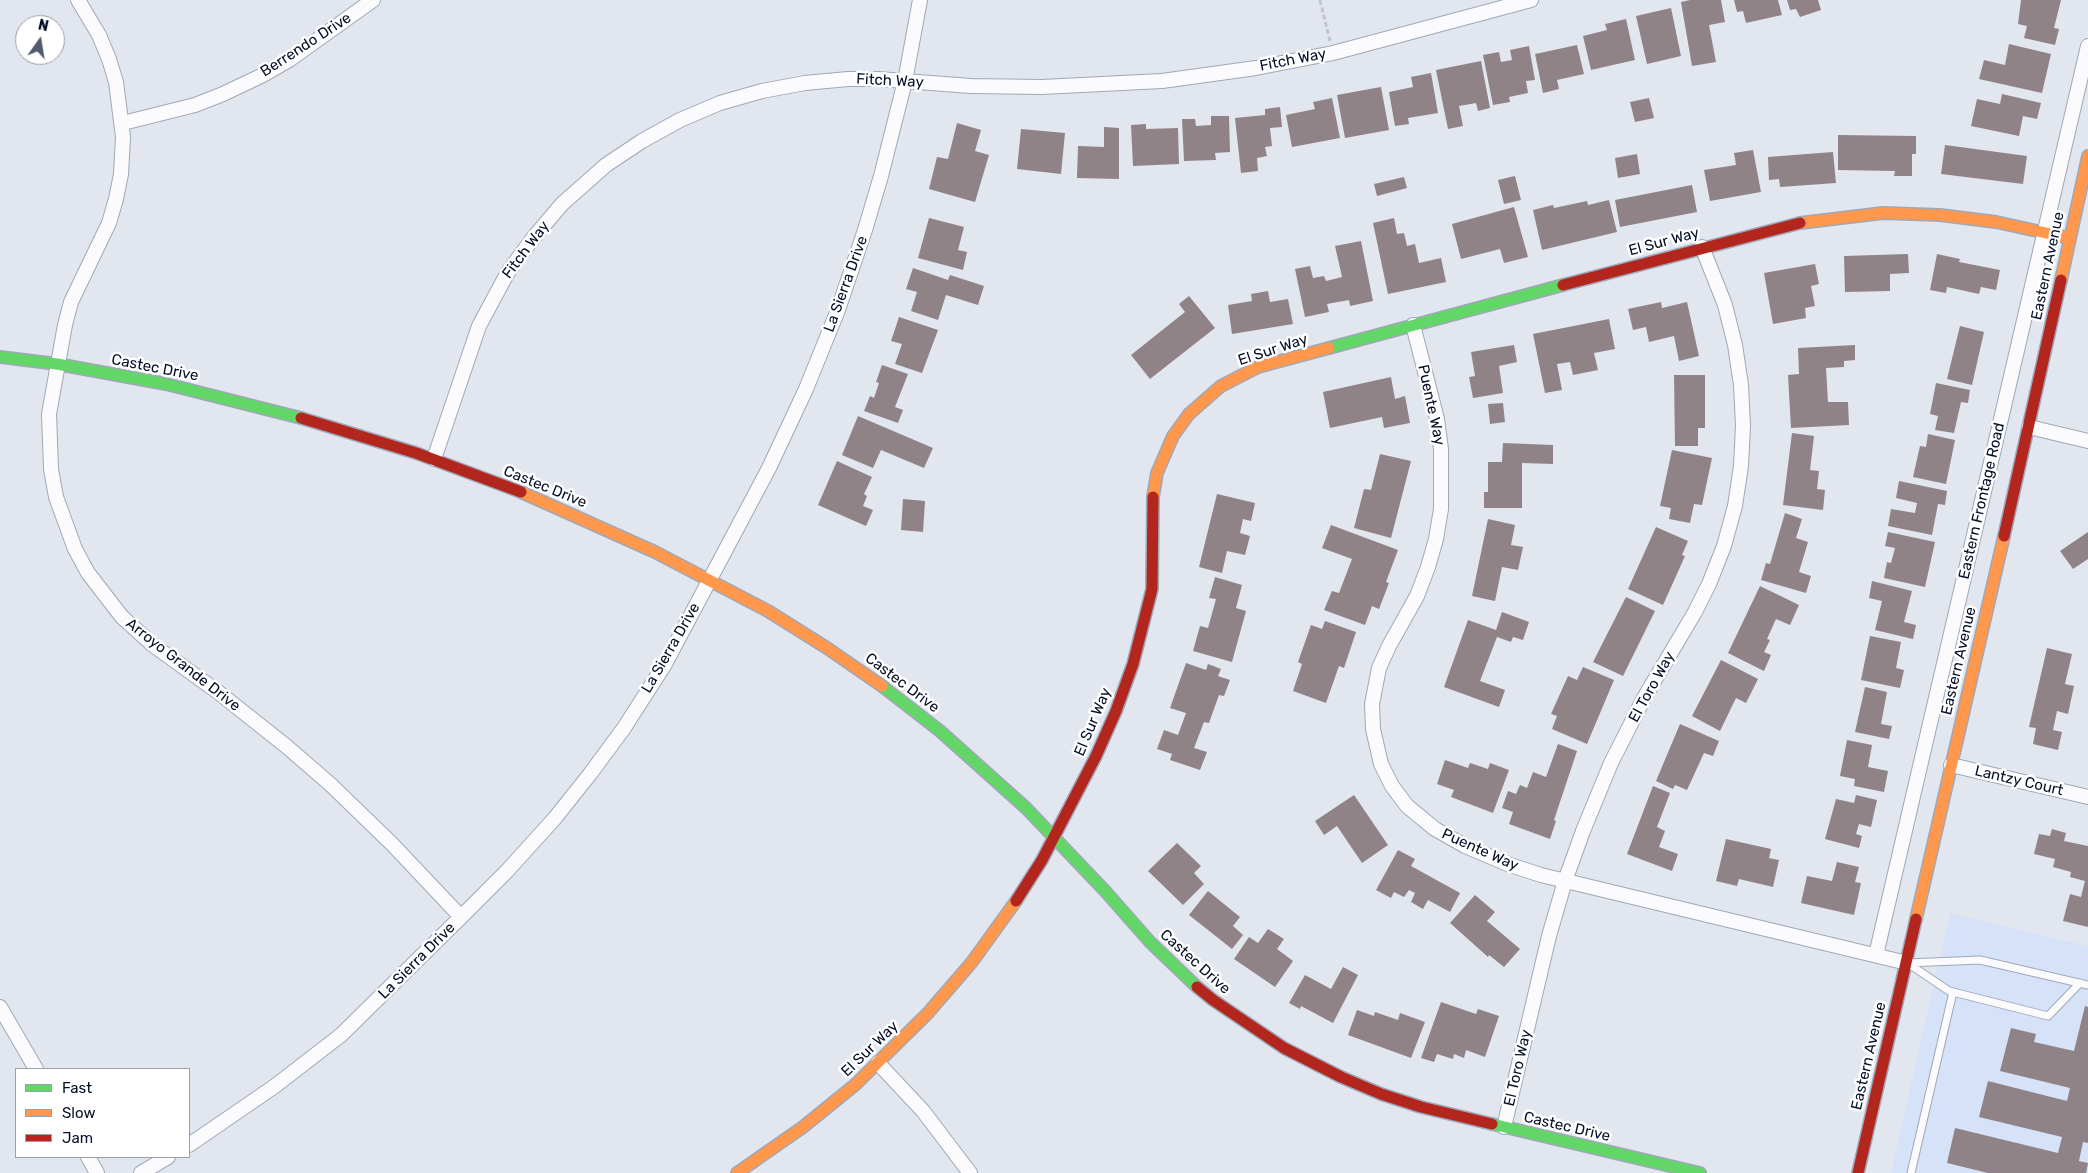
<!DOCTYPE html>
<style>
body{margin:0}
#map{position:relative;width:2088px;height:1173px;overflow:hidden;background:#e2e6ef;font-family:Rubik,sans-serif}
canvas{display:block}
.legend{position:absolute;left:15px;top:1068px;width:175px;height:90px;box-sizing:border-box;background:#fff;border:1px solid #9b9fa9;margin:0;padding:6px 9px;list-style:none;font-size:15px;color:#040f27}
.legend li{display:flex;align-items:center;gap:10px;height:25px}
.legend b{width:25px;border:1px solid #9b9fa9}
.north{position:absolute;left:15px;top:15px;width:50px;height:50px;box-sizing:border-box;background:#fff;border:1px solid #9b9fa9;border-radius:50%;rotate:13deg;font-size:14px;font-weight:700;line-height:20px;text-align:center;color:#040f27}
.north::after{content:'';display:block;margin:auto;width:18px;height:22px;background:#525a6d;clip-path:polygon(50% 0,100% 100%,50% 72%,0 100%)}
</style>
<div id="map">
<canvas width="2088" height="1173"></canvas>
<ul class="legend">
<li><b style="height:6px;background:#63d668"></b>Fast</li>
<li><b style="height:6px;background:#ff974d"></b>Slow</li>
<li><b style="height:6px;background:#b3261e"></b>Jam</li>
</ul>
<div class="north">N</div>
</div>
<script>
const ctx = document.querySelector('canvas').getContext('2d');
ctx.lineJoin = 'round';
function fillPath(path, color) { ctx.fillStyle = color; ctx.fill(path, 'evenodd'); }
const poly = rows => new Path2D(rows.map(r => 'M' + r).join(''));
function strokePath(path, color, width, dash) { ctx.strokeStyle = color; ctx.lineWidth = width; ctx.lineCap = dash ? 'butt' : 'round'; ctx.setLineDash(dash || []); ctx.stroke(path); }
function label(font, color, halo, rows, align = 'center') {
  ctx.font = font + ' Rubik,sans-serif'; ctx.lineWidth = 5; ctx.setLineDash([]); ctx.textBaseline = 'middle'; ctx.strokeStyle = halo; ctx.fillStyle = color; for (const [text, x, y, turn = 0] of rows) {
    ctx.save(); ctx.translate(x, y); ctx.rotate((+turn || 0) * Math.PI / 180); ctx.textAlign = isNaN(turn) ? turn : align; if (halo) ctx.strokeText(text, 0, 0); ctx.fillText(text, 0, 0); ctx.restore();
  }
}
fillPath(poly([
 [1950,913,2088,946,2088,1173,1891,1173]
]), '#d6e2f7');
fillPath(poly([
 [1690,0,1721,0,1725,22,1709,25,1716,62,1692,66,1681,2],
 [1734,0,1778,0,1782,15,1746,23,1743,11,1737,12],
 [1787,0,1818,0,1821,10,1800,17,1796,9,1790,10],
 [2021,0,2061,0,2054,28,2059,29,2055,45,2024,38,2027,26,2018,24],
 [1671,8,1681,56,1647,64,1636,16],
 [1626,19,1635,60,1591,70,1583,36,1607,30,1605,24],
 [2009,44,2051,54,2042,93,1979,79,1984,60,2005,65],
 [1577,45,1584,74,1557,80,1559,89,1543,93,1535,54],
 [1529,46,1535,80,1526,81,1528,93,1509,97,1510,102,1493,105,1483,55,1499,52,1501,62,1512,60,1510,50],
 [1481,61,1490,108,1478,111,1476,103,1459,106,1463,126,1448,129,1436,70],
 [1431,73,1438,113,1408,118,1409,124,1395,126,1389,92,1413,87,1411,77],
 [1381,87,1389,130,1345,138,1337,95],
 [2002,94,2041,103,2037,119,2023,116,2019,136,1971,126,1977,99,2000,104],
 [1332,98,1340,138,1292,147,1286,115,1315,109,1313,102],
 [1649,98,1654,118,1635,122,1630,102],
 [1280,107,1282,127,1270,128,1272,146,1265,147,1267,156,1257,158,1258,171,1241,173,1235,118,1265,115,1265,109],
 [1211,116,1229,116,1230,152,1215,153,1216,160,1184,161,1182,119,1195,119,1196,126,1211,125],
 [957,123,981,130,975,151,989,155,975,202,929,189,937,157,948,159],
 [1146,124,1146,129,1178,128,1179,164,1133,166,1131,125],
 [1104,127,1119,128,1119,179,1077,178,1078,146,1104,147],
 [1021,129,1065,133,1061,174,1017,169],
 [1838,135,1916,136,1916,154,1912,154,1912,176,1894,176,1895,171,1838,170],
 [1945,145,2027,156,2023,184,1941,174],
 [1753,150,1761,192,1710,201,1704,170,1736,165,1734,153],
 [1833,152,1836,183,1780,187,1779,179,1769,180,1768,157],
 [1637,154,1640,174,1618,178,1615,158],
 [1515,176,1521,200,1504,204,1498,180],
 [1404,177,1407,188,1377,196,1374,184],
 [1692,185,1697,212,1620,227,1615,200],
 [1609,200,1617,232,1542,250,1533,210,1553,205,1554,208,1587,201,1588,205],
 [1514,207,1528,257,1504,263,1500,249,1461,259,1452,224],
 [929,218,964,227,958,250,967,252,963,270,918,258],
 [1394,218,1397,234,1404,233,1407,246,1415,244,1419,263,1441,258,1446,282,1388,294,1373,223],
 [1361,241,1373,301,1350,306,1349,300,1327,304,1329,312,1305,317,1295,269,1310,266,1313,278,1324,276,1326,281,1342,277,1335,246],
 [1908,254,1909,273,1890,274,1890,291,1845,292,1844,256],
 [1937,254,1960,259,1959,262,2000,270,1996,290,1981,287,1979,294,1947,287,1946,293,1930,290],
 [1815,264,1819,284,1811,286,1815,306,1805,308,1806,318,1773,324,1764,273],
 [913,268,948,280,950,275,984,286,978,305,946,295,938,320,911,311,917,292,906,289],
 [1268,291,1270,302,1288,299,1293,324,1232,334,1228,305,1252,301,1251,294],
 [1189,296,1215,328,1150,379,1131,355,1185,312,1179,304],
 [1661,302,1662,308,1687,302,1699,356,1679,361,1674,336,1649,342,1646,327,1633,330,1628,309],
 [899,317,938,330,922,373,895,364,902,344,891,341],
 [1609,319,1615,349,1594,353,1598,370,1573,375,1570,362,1557,364,1562,390,1545,393,1533,334],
 [1960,326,1984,332,1972,385,1947,379],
 [1514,345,1517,362,1499,366,1503,393,1473,398,1469,377,1475,376,1471,352],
 [1855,345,1855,360,1844,361,1844,367,1826,368,1828,402,1848,402,1849,425,1791,428,1788,375,1799,374,1798,348],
 [882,365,908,374,895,407,903,410,898,423,864,411,870,396,874,398,879,383,876,382],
 [1674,375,1705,375,1705,428,1698,428,1698,446,1675,446],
 [1391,377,1395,399,1405,396,1410,423,1384,428,1382,417,1330,428,1323,392],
 [1936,383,1970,390,1968,403,1961,402,1954,433,1935,430,1938,416,1930,414],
 [1503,403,1505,422,1490,424,1488,404],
 [858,416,933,448,924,468,881,450,873,468,842,455],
 [1792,433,1814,436,1810,470,1819,471,1817,489,1825,490,1823,510,1783,505],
 [1928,434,1955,440,1946,484,1913,477,1920,446,1926,447],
 [1503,443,1553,445,1553,464,1522,463,1522,508,1484,508,1484,492,1488,492,1488,462,1502,462],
 [1672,450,1712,458,1702,505,1694,504,1690,523,1669,519,1671,508,1660,506],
 [1380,454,1411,461,1391,538,1354,528,1364,489,1371,490],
 [837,461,872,477,864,494,867,496,863,506,873,510,866,526,818,505],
 [1899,481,1947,491,1945,505,1938,504,1932,535,1888,526,1891,509,1915,513,1917,503,1896,498],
 [1217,494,1255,503,1251,521,1243,519,1240,533,1250,536,1245,555,1227,551,1222,573,1199,567],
 [903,499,925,501,923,532,901,530],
 [1785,513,1802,519,1796,538,1808,542,1799,572,1811,576,1806,593,1761,580,1766,563,1770,564],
 [1488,519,1515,525,1511,545,1523,547,1518,570,1502,567,1495,601,1472,596],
 [1331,525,1398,550,1386,582,1389,583,1379,609,1372,606,1365,625,1324,610,1332,591,1339,593,1352,559,1322,548],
 [1656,527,1688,541,1682,555,1685,556,1663,605,1628,589],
 [1888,532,1935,542,1925,587,1884,578,1887,562,1891,563,1895,548,1885,546],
 [2088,532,2088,559,2073,569,2060,551],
 [1215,577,1242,585,1236,608,1246,611,1232,662,1193,651,1200,626,1208,628,1216,599,1209,598],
 [1872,581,1912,591,1904,622,1916,625,1913,639,1875,630,1882,601,1869,598],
 [1760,586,1799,605,1790,625,1776,619,1767,639,1770,640,1764,652,1771,655,1764,671,1728,653],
 [1626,597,1655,611,1623,676,1593,662],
 [1502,612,1529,622,1523,640,1513,637,1511,642,1497,637,1480,681,1505,690,1499,707,1444,687,1468,620,1496,630],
 [1325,621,1356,632,1344,668,1339,666,1326,703,1293,691,1302,664,1298,662,1311,625,1322,629],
 [1870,636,1901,642,1896,668,1904,670,1900,688,1861,680],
 [2047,648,2072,654,2065,684,2074,686,2068,714,2057,711,2053,730,2062,732,2058,750,2033,744,2036,728,2029,727],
 [1721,660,1758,679,1746,703,1736,698,1720,731,1692,716],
 [1186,663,1206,670,1208,664,1221,669,1218,676,1230,680,1224,696,1219,695,1209,723,1204,722,1194,748,1207,752,1200,770,1170,760,1172,754,1157,749,1164,730,1178,735,1186,713,1170,708],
 [1583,667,1614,680,1587,744,1552,729,1557,716,1551,714,1568,676,1577,680],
 [1865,687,1887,692,1881,724,1892,726,1889,739,1855,732],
 [1680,724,1719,741,1713,756,1704,753,1687,790,1675,785,1673,789,1656,781],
 [1847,740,1872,745,1868,767,1888,771,1884,792,1854,786,1855,779,1840,776],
 [1558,744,1577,751,1554,820,1556,821,1550,839,1509,824,1513,812,1502,808,1508,791,1516,794,1520,785,1527,788,1533,772,1546,777],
 [1445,760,1468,768,1470,763,1488,769,1490,763,1509,770,1493,813,1451,797,1454,790,1437,784],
 [1653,786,1670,793,1657,827,1665,831,1659,847,1678,854,1672,871,1627,854],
 [1354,795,1388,845,1362,863,1337,826,1324,835,1315,821],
 [1856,795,1877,800,1871,827,1859,824,1856,834,1862,836,1859,848,1825,839,1836,799,1854,803],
 [2052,829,2066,833,2064,841,2088,846,2088,927,2063,921,2070,894,2081,897,2085,881,2070,877,2071,872,2053,867,2055,859,2034,854,2039,834,2050,836],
 [1726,839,1771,849,1769,858,1779,860,1773,887,1739,879,1737,886,1716,881],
 [1177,843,1201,866,1194,873,1204,884,1183,905,1148,871],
 [1398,850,1415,859,1411,866,1460,893,1450,912,1428,900,1423,909,1411,902,1415,893,1409,890,1404,897,1394,892,1391,898,1376,890],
 [1837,862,1859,867,1855,882,1861,883,1854,915,1801,903,1807,876,1832,881],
 [1208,891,1240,917,1233,926,1243,935,1232,949,1189,915],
 [1475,895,1495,912,1487,921,1520,949,1504,967,1489,955,1488,957,1450,923],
 [1268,929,1284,939,1277,949,1293,961,1275,987,1234,959,1249,937,1258,943],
 [1343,967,1358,975,1333,1023,1301,1006,1300,1009,1289,1003,1305,975,1331,989],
 [1441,1002,1476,1014,1478,1009,1499,1016,1485,1057,1466,1050,1464,1058,1454,1054,1453,1059,1437,1054,1434,1062,1421,1058],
 [2085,1006,2088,1007,2088,1143,2083,1142,2079,1161,2088,1163,2086,1173,1988,1173,1947,1163,1955,1128,2058,1153,2062,1137,1979,1117,1988,1081,2067,1101,2070,1088,2000,1071,2011,1028,2036,1034,2034,1042,2074,1051],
 [1357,1010,1374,1016,1375,1012,1398,1020,1400,1013,1425,1022,1411,1058,1348,1035]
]), '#908388');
const lane = poly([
 [1907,963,1980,960,2088,985],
 [1909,964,1949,991,2048,1016,2080,983],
 [1911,1173,1953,992]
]);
const street = poly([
 [78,0,99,35,109,59,116,82,123,137,121,174,116,199,109,223,71,302,65,325,49,414,51,469,56,497,75,549,88,573,122,617,153,645,218,692,286,746,330,784,392,844,461,917],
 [123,123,195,105,223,94,263,75,289,60,373,0],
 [1413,325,1437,419,1441,449,1441,509,1436,539,1428,567,1417,596,1389,646,1379,668,1372,704,1373,729,1381,764,1392,786,1407,806,1435,829,1465,846,1510,865,1541,875,1907,963],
 [2029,427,2088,441],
 [434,459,479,326,508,272,534,237,562,204,606,165,642,141,680,120,720,103,762,91,805,83,848,79,878,79,971,86,1042,87,1162,81,1256,68,1333,53,1531,0],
 [1951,765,2088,797],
 [1876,955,2088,46],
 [0,1007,36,1069],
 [878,1063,923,1111,970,1173],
 [1504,1127,1549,936,1565,881,1583,831,1611,763,1644,698,1695,612,1709,584,1724,546,1735,506,1741,466,1743,426,1741,385,1735,345,1725,305,1702,247],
 [189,1145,275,1086,341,1035,461,917,507,871,555,818,590,774,624,728,665,664,769,468,806,389,838,310,865,230,881,176,905,81,920,0],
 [88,1157,97,1173],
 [141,1173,168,1157]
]);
const fast = poly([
 [1329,348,1563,285],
 [0,357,57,364,166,384,301,418],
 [882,686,940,731,1026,808,1106,892,1150,942,1197,987],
 [1492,1124,1700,1173]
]);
const slow = poly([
 [1800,223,1883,213,1940,215,1996,222,2069,238],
 [2061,280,2088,156],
 [521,492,655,552,768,611,827,648,882,686],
 [1153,497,1157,473,1173,436,1189,414,1221,386,1258,367,1329,348],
 [1916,919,2004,536],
 [737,1173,803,1127,856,1084,928,1013,972,962,1016,901]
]);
const jam = poly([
 [1563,285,1800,223],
 [301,418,416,453,521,492],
 [2004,536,2061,280],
 [1016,901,1042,860,1096,756,1116,711,1133,664,1152,589,1153,497],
 [1197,987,1213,1000,1284,1048,1341,1077,1381,1094,1421,1107,1492,1124],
 [1858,1173,1916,919]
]);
strokePath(lane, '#9fa8b8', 9);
strokePath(street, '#9fa8b8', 16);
strokePath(fast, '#9fa8b8', 14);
strokePath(slow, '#9fa8b8', 14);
strokePath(jam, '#9fa8b8', 14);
strokePath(poly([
 [1320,0,1330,41]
]), '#c4c6cc', 3, [5, 2.5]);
strokePath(lane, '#fbfbfd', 7);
strokePath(street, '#fbfbfd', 14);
strokePath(fast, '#63d668', 11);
strokePath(slow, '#ff974d', 11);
strokePath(jam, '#b3261e', 11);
label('15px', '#040f27', '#fff', [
 ["Berrendo Drive",306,45,-33],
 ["Fitch Way",1293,60,-11],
 ["Fitch Way",890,81,3],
 ["El Sur Way",1664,242,-15],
 ["Fitch Way",526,250,-53],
 ["Eastern Avenue",2048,266,-78],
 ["La Sierra Drive",846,284,-70],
 ["El Sur Way",1273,350,-18],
 ["Castec Drive",155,368,11],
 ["Puente Way",1431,405,78],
 ["Castec Drive",545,487,22],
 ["Eastern Frontage Road",1982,501,-77],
 ["La Sierra Drive",671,648,-60],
 ["Eastern Avenue",1959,661,-77],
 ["Arroyo Grande Drive",183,665,38],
 ["Castec Drive",902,683,37],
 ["El Toro Way",1652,687,-61],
 ["El Sur Way",1093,722,-67],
 ["Lantzy Court",2019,781,13],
 ["Puente Way",1480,850,24],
 ["La Sierra Drive",417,961,-45],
 ["Castec Drive",1195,962,42],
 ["El Sur Way",870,1049,-44],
 ["Eastern Avenue",1869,1056,-77],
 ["El Toro Way",1518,1068,-77],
 ["Castec Drive",1567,1127,13]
]);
</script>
